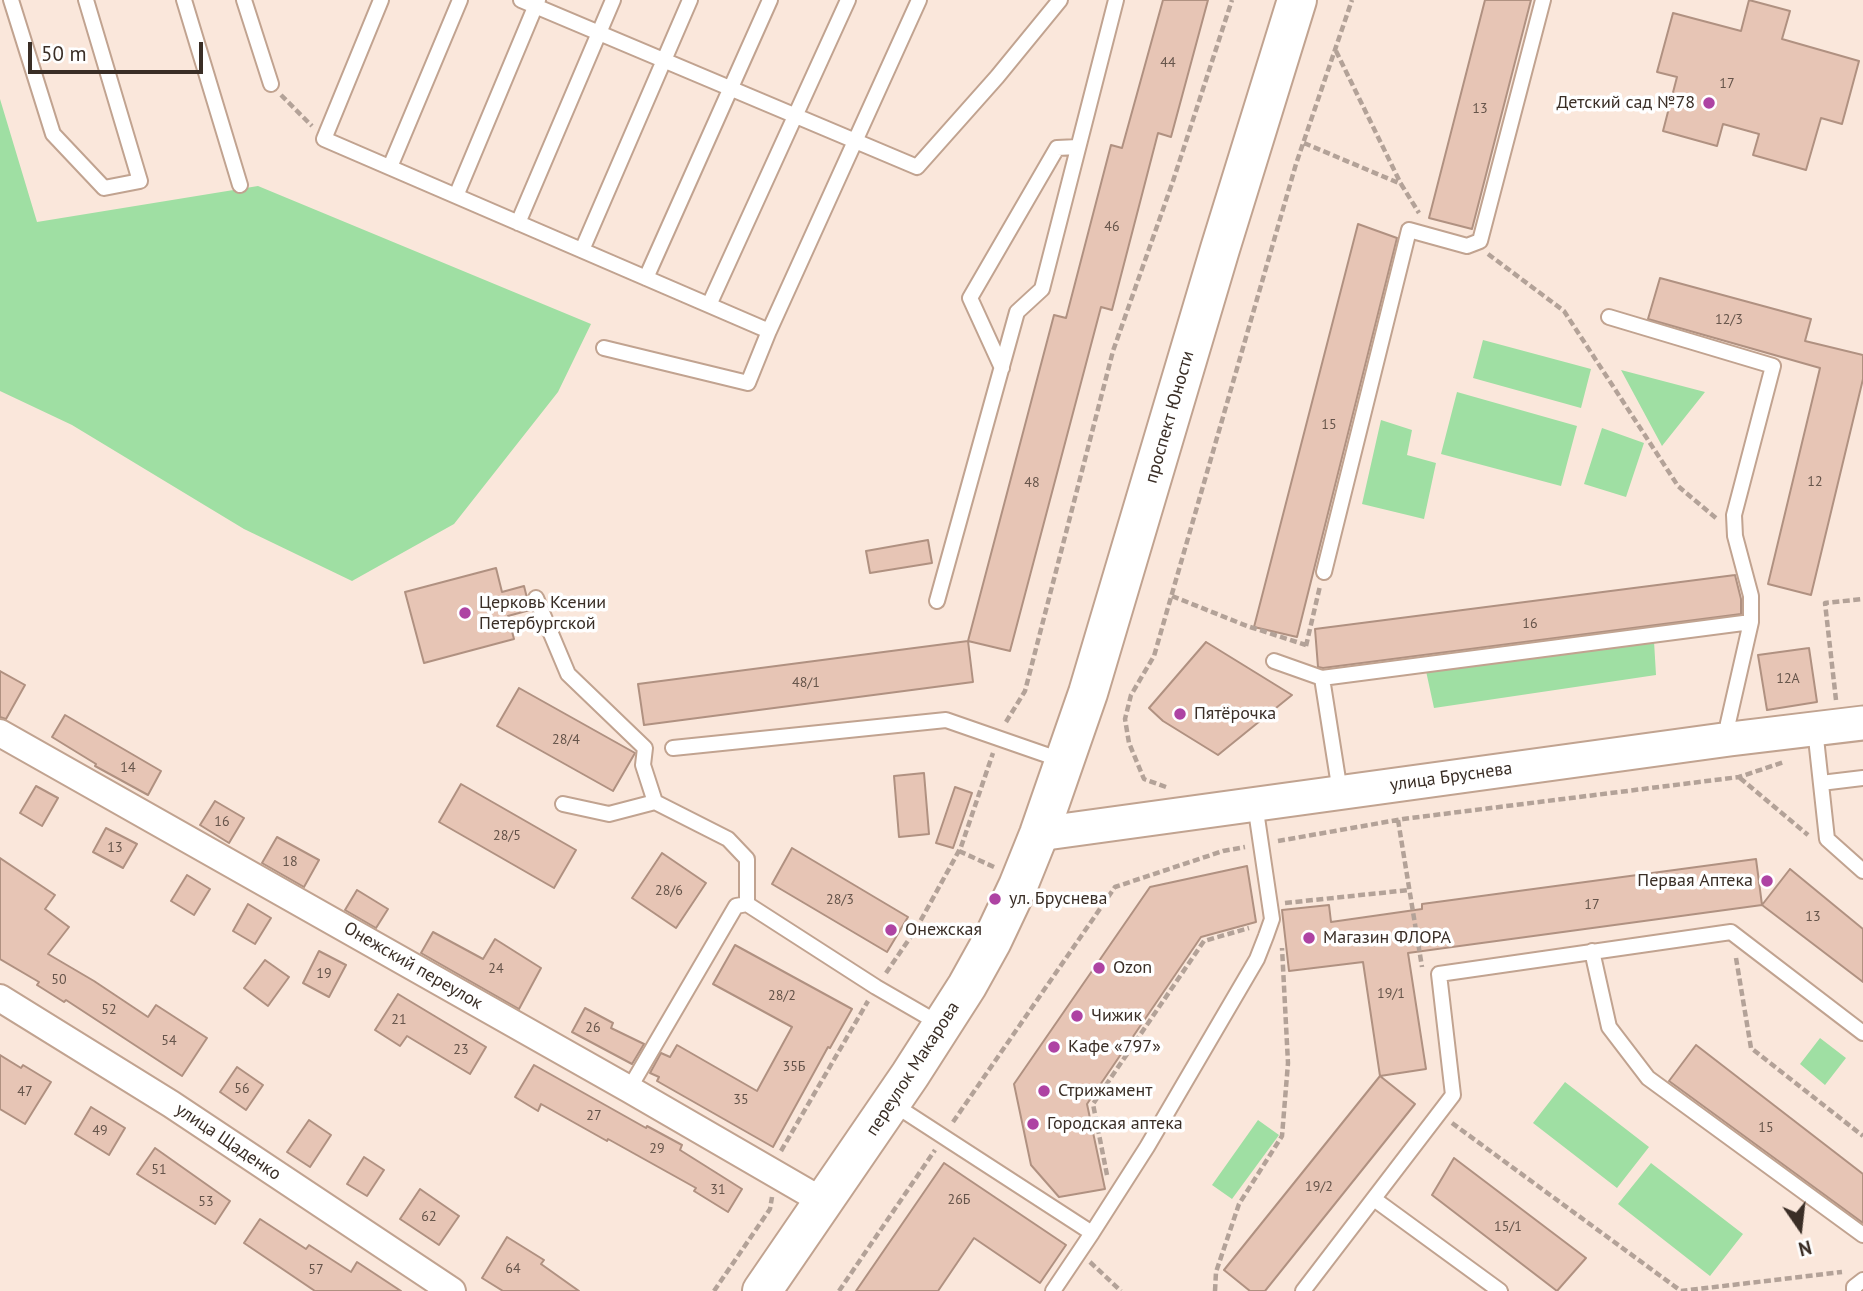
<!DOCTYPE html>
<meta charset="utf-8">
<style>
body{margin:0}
#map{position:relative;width:1863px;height:1291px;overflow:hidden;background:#fae7db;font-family:"PT Sans",sans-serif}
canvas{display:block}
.north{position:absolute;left:1765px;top:1193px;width:70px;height:70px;-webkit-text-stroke:5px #fff;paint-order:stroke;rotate:166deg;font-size:19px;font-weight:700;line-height:28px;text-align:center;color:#3a2e26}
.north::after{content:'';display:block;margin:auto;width:24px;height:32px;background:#3a2e26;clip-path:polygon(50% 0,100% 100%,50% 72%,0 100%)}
.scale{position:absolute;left:28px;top:42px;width:175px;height:32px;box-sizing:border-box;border:4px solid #3a2e26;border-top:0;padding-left:9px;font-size:21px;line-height:24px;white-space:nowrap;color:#3a2e26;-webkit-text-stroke:5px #fff;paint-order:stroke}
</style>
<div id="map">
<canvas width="1863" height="1291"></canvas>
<div class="north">N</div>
<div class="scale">50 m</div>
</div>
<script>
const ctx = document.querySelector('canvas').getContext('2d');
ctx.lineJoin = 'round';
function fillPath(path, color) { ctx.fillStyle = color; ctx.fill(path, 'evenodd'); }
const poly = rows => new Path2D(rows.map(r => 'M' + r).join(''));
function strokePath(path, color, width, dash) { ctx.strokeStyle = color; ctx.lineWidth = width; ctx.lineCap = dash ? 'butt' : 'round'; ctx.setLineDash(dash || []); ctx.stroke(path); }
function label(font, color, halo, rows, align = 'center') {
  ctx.font = font + ' "PT Sans",sans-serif'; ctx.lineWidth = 7; ctx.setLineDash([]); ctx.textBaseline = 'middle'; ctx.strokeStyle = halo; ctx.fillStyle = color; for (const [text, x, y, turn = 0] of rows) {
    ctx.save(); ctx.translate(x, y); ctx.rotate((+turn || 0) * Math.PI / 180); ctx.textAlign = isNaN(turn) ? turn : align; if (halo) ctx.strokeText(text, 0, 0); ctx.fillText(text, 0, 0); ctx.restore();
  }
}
fillPath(poly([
 [0,99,37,222,258,186,591,324,558,392,454,524,352,581,244,529,72,425,0,391],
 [1483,340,1591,369,1581,408,1473,378],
 [1621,370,1705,392,1662,446],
 [1457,392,1577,426,1561,486,1441,454],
 [1381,420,1412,430,1407,455,1436,463,1424,519,1362,504],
 [1602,428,1644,443,1626,497,1584,484],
 [1654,641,1656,675,1434,708,1426,671],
 [1820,1038,1846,1058,1825,1085,1800,1064],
 [1565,1082,1649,1147,1617,1188,1533,1123],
 [1258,1120,1279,1135,1232,1199,1212,1185],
 [1651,1163,1743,1234,1710,1276,1618,1204]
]), '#9fdfa3');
const building = poly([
 [1163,0,1208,0,1171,137,1158,133,1112,310,1101,307,1010,651,968,641,1054,315,1066,318,1111,145,1122,148,1163,0],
 [1485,0,1531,0,1472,229,1429,218,1485,0],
 [1749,0,1790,11,1782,39,1859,61,1842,124,1821,118,1806,170,1753,155,1759,134,1723,124,1717,146,1663,131,1677,77,1657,72,1673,13,1741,31,1749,0],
 [1358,224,1397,238,1297,637,1254,627,1358,224],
 [1660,278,1811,319,1805,341,1863,355,1863,379,1811,595,1768,584,1820,368,1648,319,1660,278],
 [928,540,932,563,870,573,866,551,928,540],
 [496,568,502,592,524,586,530,610,508,616,514,639,424,663,405,592,496,568],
 [1735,575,1741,599,1741,614,1323,668,1318,667,1315,629,1735,575],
 [968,641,973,682,644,725,638,684,968,641],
 [1206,642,1292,695,1218,755,1163,721,1149,708,1206,642],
 [1809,648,1817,702,1767,710,1758,655,1809,648],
 [0,671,25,685,6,719,0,717,0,671],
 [519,688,635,753,613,791,497,726,519,688],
 [65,715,161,771,148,795,95,766,96,764,52,737,65,715],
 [924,773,929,834,899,837,894,776,924,773],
 [461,784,576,850,554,888,439,822,461,784],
 [36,786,58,798,42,826,20,813,36,786],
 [955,787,972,793,953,848,936,843,955,787],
 [215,801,244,818,229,843,200,825,215,801],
 [106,828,137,844,123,868,93,852,106,828],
 [277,837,319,860,304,887,262,863,277,837],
 [792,848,908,917,887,952,772,884,792,848],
 [662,853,706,883,676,928,632,898,662,853],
 [0,858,55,895,45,909,69,927,48,954,94,981,148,1017,156,1005,207,1038,182,1076,66,1000,64,1002,37,985,39,982,0,959,0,858],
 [1756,859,1762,905,1408,953,1426,1069,1380,1076,1363,962,1289,971,1282,910,1329,905,1331,922,1422,909,1422,904,1756,859],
 [1247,866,1256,922,1201,937,1087,1104,1105,1189,1059,1197,1031,1165,1014,1084,1150,887,1247,866],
 [1790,869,1863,929,1863,982,1762,905,1790,869],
 [187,875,210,889,194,915,171,901,187,875],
 [357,890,388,909,376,928,345,910,357,890],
 [248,904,271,918,255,944,233,931,248,904],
 [433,932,483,959,495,939,541,968,519,1009,421,953,433,932],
 [735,945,852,1009,830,1048,828,1047,773,1147,657,1081,659,1077,650,1073,661,1053,670,1057,677,1045,757,1091,792,1027,713,984,735,945],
 [319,951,346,965,329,997,303,983,319,951],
 [265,960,289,977,268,1006,244,988,265,960],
 [398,994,486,1047,470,1074,407,1036,400,1046,375,1030,398,994],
 [585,1008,613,1023,611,1028,644,1044,632,1064,572,1032,585,1008],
 [1696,1045,1863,1174,1863,1223,1669,1081,1696,1045],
 [0,1055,21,1068,23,1065,51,1082,25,1124,0,1109,0,1055],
 [534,1065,646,1128,647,1126,682,1145,680,1150,742,1189,728,1212,694,1191,696,1188,608,1139,607,1141,541,1104,538,1111,515,1097,534,1065],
 [237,1067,263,1085,246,1110,220,1092,237,1067],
 [1380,1076,1415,1104,1265,1291,1250,1291,1224,1270,1380,1076],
 [91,1107,125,1128,109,1155,75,1134,91,1107],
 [309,1120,331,1135,310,1167,287,1152,309,1120],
 [155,1148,230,1201,215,1224,137,1174,155,1148],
 [364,1157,384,1170,367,1196,347,1184,364,1157],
 [1454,1158,1586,1258,1557,1291,1432,1195,1454,1158],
 [944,1163,1066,1245,1040,1283,974,1238,938,1291,856,1291,944,1163],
 [420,1189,459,1216,439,1245,400,1219,420,1189],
 [260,1219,306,1249,309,1245,351,1272,357,1262,401,1291,315,1291,244,1243,260,1219],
 [507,1237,544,1260,541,1264,579,1291,503,1291,482,1278,507,1237]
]);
fillPath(building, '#e7c5b5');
strokePath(building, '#b09181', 2);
const service = poly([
 [11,0,53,134,104,188,140,181,86,0],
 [184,0,240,185],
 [244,0,271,84],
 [381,0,324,139,769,331,919,0],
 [521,0,917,167,997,77,1060,0],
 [390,167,460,0],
 [456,196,538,0],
 [518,223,613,0],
 [582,250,690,0],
 [646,278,770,0],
 [709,305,848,0],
 [1609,317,1773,366,1734,515,1735,536,1751,596,1751,622,1728,723,1730,739],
 [604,348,748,383,769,331],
 [1002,368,970,298,1057,148,1078,147],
 [1324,572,1409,230,1467,246,1480,241,1543,0],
 [536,598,568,674,645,748,643,765,655,802],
 [937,601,1017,312,1042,289,1116,0],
 [1274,661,1322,678],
 [1815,729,1827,839,1863,871],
 [673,748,946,720,1064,761],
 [1821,783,1863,778],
 [1340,792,1322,678,1751,622],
 [563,804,609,814,655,802,728,839,747,859,747,904],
 [1592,951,1609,1027,1648,1078,1863,1235],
 [629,1089,736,906,747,904,876,987,940,1024],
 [893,1104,1092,1233,1147,1147,1257,959,1266,936,1272,919,1255,804],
 [1374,1199,1500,1291],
 [1053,1291,1092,1233],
 [1303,1291,1453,1095,1439,974,1731,932,1863,1033],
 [1854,1291,1854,1287,1863,1280]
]);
const minor = poly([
 [0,733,629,1089,824,1202],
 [0,998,171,1104,452,1291]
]);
const tertiary = poly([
 [1039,834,1730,739,1863,723]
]);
const secondary = poly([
 [762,1291,910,1075,967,986,992,941,1018,886,1039,834,1088,693,1220,249,1297,0]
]);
strokePath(service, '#c1a390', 18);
strokePath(minor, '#c1a390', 30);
strokePath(tertiary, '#c1a390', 37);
strokePath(secondary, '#c1a390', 42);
strokePath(poly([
 [1336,51,1401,184],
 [281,95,312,126],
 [1304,143,1401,184,1419,213],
 [1488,254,1564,311,1678,486,1717,519],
 [1172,596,1247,626,1306,645],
 [1306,646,1320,586],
 [1836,700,1825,603,1863,599],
 [1006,722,1025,691,1113,351,1173,181,1232,0],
 [1740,778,1808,835],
 [1166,787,1144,779,1129,743,1125,719,1131,695,1154,656,1296,164,1352,0],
 [1398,820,1422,967],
 [1278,841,1403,819,1739,777,1784,762],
 [959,851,994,867],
 [1285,903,1409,890],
 [1736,958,1751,1048,1863,1136],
 [886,973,916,929,961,847,993,753],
 [953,1122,1115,887,1223,851,1245,847],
 [1452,1123,1681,1291,1842,1272],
 [781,1151,868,1001],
 [1107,1175,1093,1104,1204,941,1249,928],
 [1090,1262,1121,1291],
 [714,1291,770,1209,772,1197],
 [839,1291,935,1150],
 [1215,1291,1216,1272,1239,1204,1282,1136,1288,1063,1282,948]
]), '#b3a298', 4.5, [7, 3.5]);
strokePath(service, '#fff', 14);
strokePath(minor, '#fff', 26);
strokePath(tertiary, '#fff', 33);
strokePath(secondary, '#fff', 38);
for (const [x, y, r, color] of [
 [1709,103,7,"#ae43a3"],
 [465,613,7,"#ae43a3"],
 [1180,714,7,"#ae43a3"],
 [1767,881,7,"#ae43a3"],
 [995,899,7,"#ae43a3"],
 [891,930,7,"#ae43a3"],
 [1309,938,7,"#ae43a3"],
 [1099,968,7,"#ae43a3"],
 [1077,1016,7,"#ae43a3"],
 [1054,1047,7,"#ae43a3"],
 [1044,1091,7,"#ae43a3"],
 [1033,1124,7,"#ae43a3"]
]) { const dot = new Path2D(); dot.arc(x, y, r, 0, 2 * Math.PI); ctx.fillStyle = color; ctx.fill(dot); strokePath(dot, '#fff', 2.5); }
label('14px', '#65544a', null, [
 ["44",1168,63],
 ["17",1727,84],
 ["13",1480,109],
 ["46",1112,227],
 ["12/3",1729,320],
 ["15",1329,425],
 ["12",1815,482],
 ["48",1032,483],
 ["16",1530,624],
 ["12А",1788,679],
 ["48/1",806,683],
 ["28/4",566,740],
 ["14",128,768],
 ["16",222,822],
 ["28/5",507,836],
 ["13",115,848],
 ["18",290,862],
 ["28/6",669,891],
 ["28/3",840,900],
 ["17",1592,905],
 ["13",1813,917],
 ["24",496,969],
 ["19",324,974],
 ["50",59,980],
 ["19/1",1391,994],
 ["28/2",782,996],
 ["52",109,1010],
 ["21",399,1020],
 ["26",593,1028],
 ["54",169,1041],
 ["23",461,1050],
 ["35Б",794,1067],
 ["56",242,1089],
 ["47",25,1092],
 ["35",741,1100],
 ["27",594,1116],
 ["15",1766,1128],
 ["49",100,1131],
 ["29",657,1149],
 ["51",159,1170],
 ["19/2",1319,1187],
 ["31",718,1190],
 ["26Б",959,1200],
 ["53",206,1202],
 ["62",429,1217],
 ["15/1",1508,1227],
 ["64",513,1269],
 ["57",316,1270]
]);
label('18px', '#3a2e26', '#fff', [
 ["Детский сад №78",1695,103,"right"],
 ["Церковь Ксении",479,603],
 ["Петербургской",479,624],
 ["Пятёрочка",1194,714],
 ["Первая Аптека",1753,881,"right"],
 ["ул. Бруснева",1009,899],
 ["Онежская",905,930],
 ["Магазин ФЛОРА",1323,938],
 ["Ozon",1113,968],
 ["Чижик",1091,1016],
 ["Кафе «797»",1068,1047],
 ["Стрижамент",1058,1091],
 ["Городская аптека",1047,1124]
], 'left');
label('18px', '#3a2e26', '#fff', [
 ["проспект Юности",1170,417,-74],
 ["улица Бруснева",1451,777,-8],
 ["Онежский переулок",413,966,30],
 ["переулок Макарова",913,1069,-57],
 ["улица Щаденко",228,1142,34]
]);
</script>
